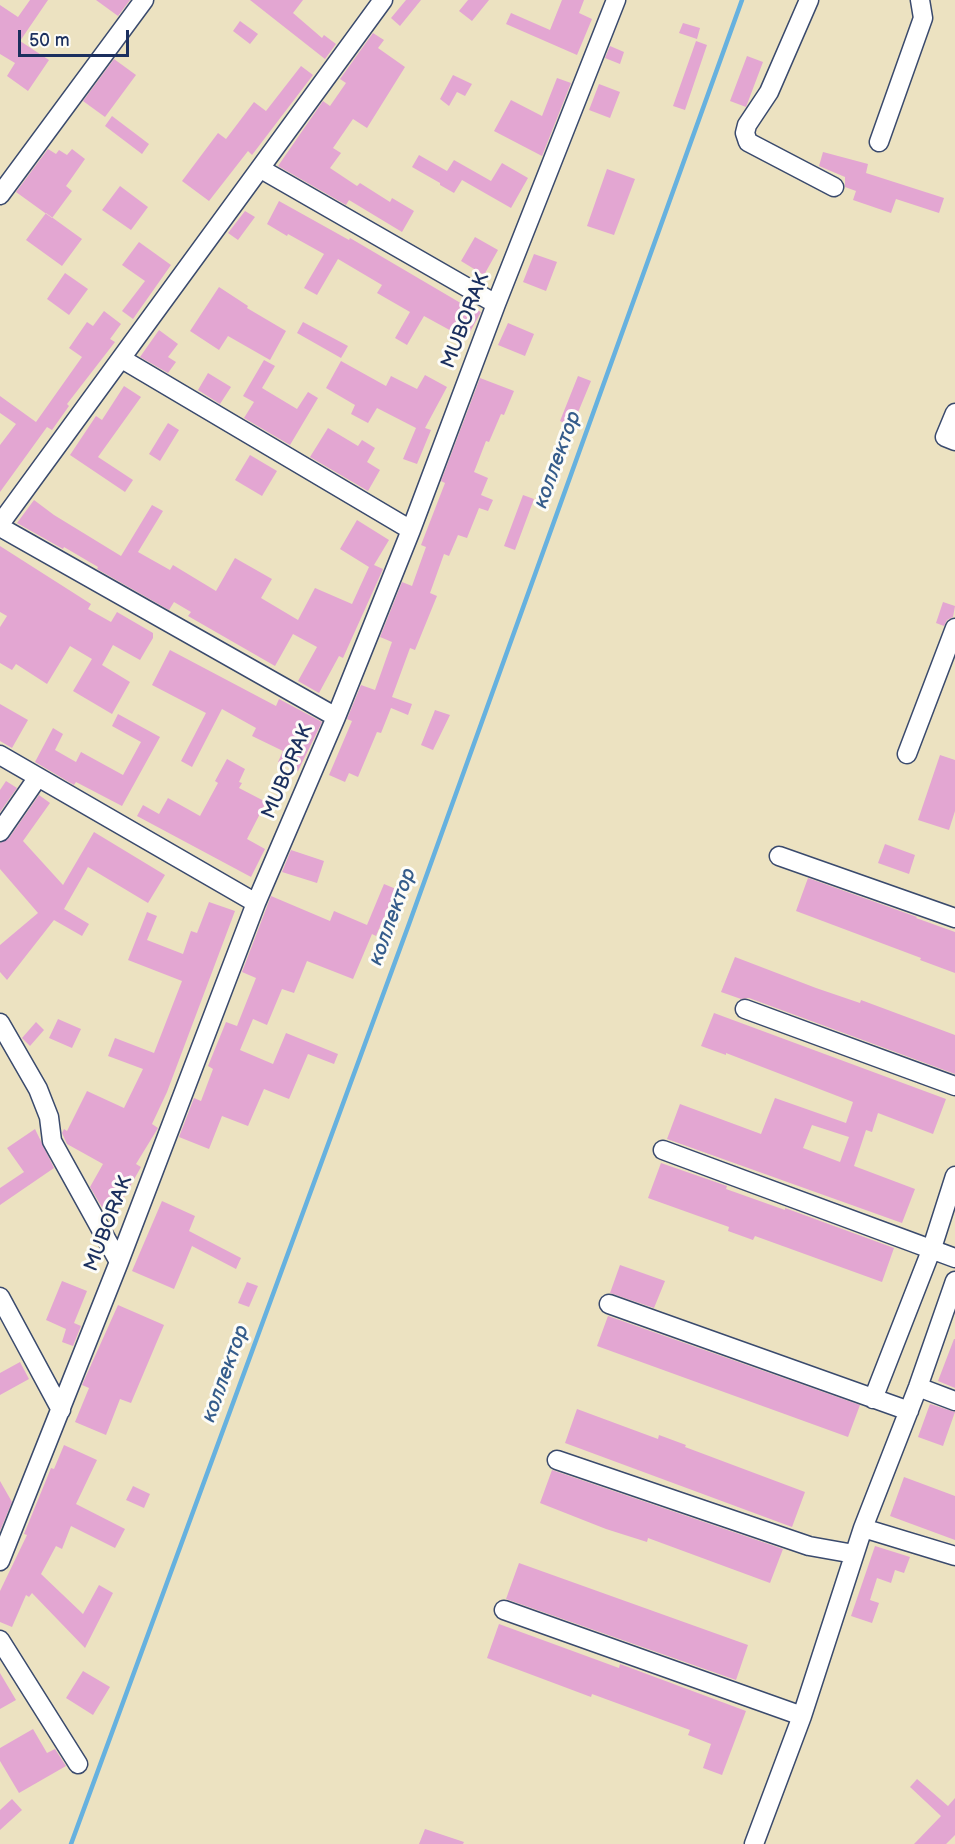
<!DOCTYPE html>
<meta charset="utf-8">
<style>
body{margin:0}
#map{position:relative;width:955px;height:1844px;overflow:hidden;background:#ece2c1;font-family:"Balsamiq Sans",sans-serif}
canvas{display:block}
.scale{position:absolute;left:18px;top:30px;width:111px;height:27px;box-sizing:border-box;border:3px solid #1b2f5e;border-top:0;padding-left:8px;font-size:18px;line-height:21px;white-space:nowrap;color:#1b2f5e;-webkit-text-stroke:4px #fdfcf7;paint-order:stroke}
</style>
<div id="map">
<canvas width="955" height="1844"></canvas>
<div class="scale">50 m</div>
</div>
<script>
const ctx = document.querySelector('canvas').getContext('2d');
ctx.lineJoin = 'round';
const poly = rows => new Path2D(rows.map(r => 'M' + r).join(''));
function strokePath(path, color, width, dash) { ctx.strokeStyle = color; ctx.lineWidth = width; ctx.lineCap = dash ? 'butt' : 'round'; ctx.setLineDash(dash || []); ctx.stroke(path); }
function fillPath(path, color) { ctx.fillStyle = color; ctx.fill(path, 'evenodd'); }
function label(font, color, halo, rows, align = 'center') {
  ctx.font = font + ' "Balsamiq Sans",sans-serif'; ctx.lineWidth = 6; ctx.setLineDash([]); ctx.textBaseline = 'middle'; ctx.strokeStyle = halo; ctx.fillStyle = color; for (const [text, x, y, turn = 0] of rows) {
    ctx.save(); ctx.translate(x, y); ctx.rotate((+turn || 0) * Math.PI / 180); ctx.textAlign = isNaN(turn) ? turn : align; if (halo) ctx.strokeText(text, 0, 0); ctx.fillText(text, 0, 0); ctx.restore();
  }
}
strokePath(poly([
 [71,1844,409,924,742,0]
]), '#66b1df', 4.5);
fillPath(poly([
 [30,0,48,0,20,41,49,60,28,91,7,76,15,63,0,54,0,5,18,17],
 [96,0,130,0,118,16],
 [250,0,303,0,293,13,322,38,324,35,336,44,325,59],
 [406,0,421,0,400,26,391,18],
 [468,0,489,0,472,21,459,11],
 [562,0,584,0,579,13,592,19,577,55,506,24,511,13,550,30],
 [240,21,258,34,250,44,233,31],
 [683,23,700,28,697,39,679,33],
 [373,33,384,40,378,48,405,67,367,128,353,119,333,148,341,153,330,168,357,186,360,183,390,202,392,198,414,211,402,232,349,200,346,205,278,166,323,101,330,106,346,83,340,79],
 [696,41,707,45,685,110,673,106],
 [610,46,624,52,620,64,605,58],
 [747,56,763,62,746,107,730,101],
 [114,59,136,75,105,117,83,101],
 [301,66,313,75,252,155,248,151,209,201,182,181,218,133,226,139,254,102,266,111],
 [453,75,472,84,465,96,457,92,449,106,440,99],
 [557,78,571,83,542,156,494,131,511,100,542,116],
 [599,84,620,92,610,118,589,110],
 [112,116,149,144,142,154,105,126],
 [48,149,56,154,59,150,67,155,72,149,85,159,66,186,72,191,52,218,16,192],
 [823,152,868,164,866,173,944,198,939,213,896,199,891,213,853,200,856,191,845,187,845,177,819,166],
 [419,155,447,171,454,160,491,181,502,163,528,178,511,208,462,180,454,193,440,185,440,183,412,167],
 [607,169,635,179,614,235,587,226],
 [120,186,148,207,131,230,102,210],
 [279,201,349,240,350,238,464,305,465,303,481,312,466,339,424,316,407,345,395,338,410,312,377,293,382,285,338,259,317,295,304,288,324,254,288,234,287,236,267,224],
 [245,211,255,217,238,240,228,233],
 [46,213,82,239,62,266,26,240],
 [475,237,498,250,484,275,461,261],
 [139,242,171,265,133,319,122,311,145,281,122,265],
 [534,254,557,262,546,291,523,282],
 [65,273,88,289,69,315,47,299],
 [219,287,248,306,247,308,286,331,270,360,228,336,219,350,190,331],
 [104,311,121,324,110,339,115,342,67,404,69,406,52,430,47,427,0,492,0,445,16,424,0,413,0,396,36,422,82,357,69,348,87,322,93,326],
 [303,322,348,346,341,358,297,333],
 [508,323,534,334,525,356,498,345],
 [159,330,178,344,168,357,176,362,168,373,140,357],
 [264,360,275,366,262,388,297,409,308,392,318,398,290,445,244,418,254,402,243,396],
 [341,361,386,386,391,376,417,389,425,375,447,387,425,428,431,430,417,464,403,459,416,428,377,408,368,423,351,414,355,405,326,388],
 [208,373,231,387,220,404,198,390],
 [578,376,591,381,572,427,560,421],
 [480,378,514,391,504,415,501,414,489,442,486,441,474,472,488,478,481,495,493,500,488,511,479,508,467,538,458,535,449,556,444,554,430,593,437,596,415,650,410,648,392,697,412,704,408,715,391,708,381,733,377,732,358,777,349,773,345,782,329,775,352,721,347,719,361,685,375,690,392,642,380,637,402,582,412,586,426,547,421,545,445,483,441,481],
 [124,386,141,397,98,457,133,480,125,492,70,455,96,416,102,420],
 [168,423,179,430,160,461,149,454],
 [328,428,358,446,362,440,375,448,367,462,380,470,368,491,310,457],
 [250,455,277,471,262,496,235,480],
 [523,495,534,499,515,550,504,546],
 [34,500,54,515,121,556,152,505,163,511,138,552,170,570,173,565,216,591,235,558,272,579,261,598,298,620,315,588,352,604,369,567,340,549,357,520,389,540,374,565,383,569,343,658,339,656,319,693,298,681,317,647,293,634,275,666,188,616,191,612,174,602,169,610,97,569,98,567,64,547,63,549,17,523],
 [0,546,91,604,88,609,111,622,117,612,153,633,153,638,140,660,113,645,102,665,130,682,112,714,73,691,92,659,70,646,47,684,16,664,12,670,0,663,0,627,7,616,0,612],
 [943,602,955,606,953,617,947,620,944,626,936,623],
 [170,650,276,706,279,699,322,722,298,771,278,762,283,751,252,736,256,728,222,709,192,767,181,761,206,713,152,685],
 [0,704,28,720,12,748,0,741],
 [435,710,450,715,433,750,421,745],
 [118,714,160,737,122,806,76,782,74,785,35,762,53,728,63,734,55,750,76,762,81,752,123,775,141,742,112,726],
 [940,755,955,760,955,811,949,830,918,820],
 [227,759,245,769,239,782,242,783,239,788,266,802,247,839,265,849,251,877,137,816,143,805,159,814,168,798,200,816,218,783,215,781],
 [6,781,17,788,0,812,0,790],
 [39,795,50,803,23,841,63,885,94,832,165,875,148,903,88,867,64,909,89,924,82,936,54,920,7,980,0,972,0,945,38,913,0,869,0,843,9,838],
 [885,844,915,855,909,874,878,863],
 [291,850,324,861,317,883,282,872],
 [808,878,917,917,916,918,955,932,955,973,920,960,921,958,796,911],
 [384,884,396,889,376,936,372,934,353,979,307,961,294,993,282,989,267,1025,253,1019,240,1050,273,1064,286,1033,338,1054,334,1064,308,1054,289,1099,264,1089,248,1126,222,1116,209,1149,179,1137,194,1098,201,1101,213,1069,208,1066,226,1022,237,1026,256,978,242,972,271,896,330,921,334,911,367,925],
 [209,902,235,911,167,1092,152,1124,158,1128,136,1164,141,1167,114,1215,103,1209,90,1187,103,1164,67,1144,62,1133,64,1129,67,1131,87,1091,124,1108,143,1069,108,1056,115,1038,154,1053,182,981,128,960,147,912,157,916,147,940,183,954,191,931,197,933],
 [735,957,816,988,860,1003,861,1000,955,1035,955,1074,749,998,741,999,721,992],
 [714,1013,946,1099,933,1134,878,1113,872,1132,866,1130,854,1166,915,1189,902,1223,667,1139,680,1104,761,1134,775,1098,846,1123,853,1102,726,1053,726,1055,701,1046],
 [812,1125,849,1137,840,1162,803,1148],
 [58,1019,81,1029,72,1048,49,1038],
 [36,1022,44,1030,30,1046,22,1038],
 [35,1129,54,1168,0,1205,0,1188,24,1172,7,1148],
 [661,1163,727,1186,726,1189,785,1210,785,1208,894,1248,882,1282,755,1236,753,1240,728,1231,729,1227,648,1198],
 [162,1201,195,1216,189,1231,241,1258,236,1269,192,1246,174,1289,132,1271],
 [620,1265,665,1281,654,1308,610,1293],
 [62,1281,87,1291,74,1323,81,1326,73,1346,62,1342,66,1329,46,1320],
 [247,1282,258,1286,249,1307,238,1303],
 [118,1305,164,1325,131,1403,120,1399,106,1435,75,1422,89,1388,82,1385],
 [608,1316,860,1405,848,1437,597,1346],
 [954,1339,955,1339,955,1388,938,1381],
 [20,1362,29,1379,0,1395,0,1373],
 [930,1404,955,1412,943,1446,918,1437],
 [577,1409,658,1439,659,1435,686,1445,685,1447,805,1492,792,1527,565,1443],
 [64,1445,97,1460,76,1504,125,1529,115,1548,71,1526,62,1549,56,1546,41,1574,83,1614,99,1585,113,1593,85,1648,32,1593,29,1597,26,1595,12,1627,0,1622,0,1591,27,1535,24,1534,51,1468,54,1469],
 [552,1470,783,1549,770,1583,648,1538,647,1542,606,1529,540,1503],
 [904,1477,955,1496,955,1540,890,1516],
 [0,1481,12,1502,0,1531],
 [133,1486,150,1494,144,1508,126,1500],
 [875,1546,910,1557,904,1573,895,1570,891,1583,877,1578,870,1600,879,1603,872,1623,851,1616],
 [519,1563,748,1645,736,1680,506,1599],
 [499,1624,619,1668,620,1664,746,1711,722,1775,703,1768,711,1744,688,1735,690,1730,592,1694,591,1697,487,1658],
 [83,1671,110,1687,93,1715,66,1698],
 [0,1673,16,1700,0,1709],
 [33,1729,47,1753,55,1749,66,1766,19,1793,0,1761,0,1748],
 [917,1779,948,1806,955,1798,955,1835,946,1844,914,1844,941,1816,910,1787],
 [12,1799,22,1810,0,1830,0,1810],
 [425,1829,464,1842,463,1844,419,1844]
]), '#e3a6d2');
const minor = poly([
 [809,0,769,92,747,125,745,133,748,142,834,187],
 [879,142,923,18,920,0],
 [261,169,496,304],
 [0,195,144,0],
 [122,359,411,530],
 [955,413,945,437,955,441],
 [0,524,383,0],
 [0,527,336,717],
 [907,754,955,628],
 [0,755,256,903],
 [0,832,38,777],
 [779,856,955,918],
 [745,1009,955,1086],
 [0,1023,38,1089,49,1117,52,1141,119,1262],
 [663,1150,955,1258],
 [0,1297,61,1410],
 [609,1304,909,1411],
 [918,1387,955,1401],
 [873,1399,932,1248,955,1176],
 [557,1460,809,1546,854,1554],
 [863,1528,955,1556],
 [0,1561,119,1262,256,903,336,717,411,530,496,304,616,0],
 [504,1610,802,1716],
 [0,1640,78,1764],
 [754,1844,802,1716,863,1528,918,1387,955,1281]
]);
strokePath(minor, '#3a4a6d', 21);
strokePath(minor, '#fff', 18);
label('20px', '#1b2f5e', '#fdfcf7', [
 ["MUBORAK",466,321,-69],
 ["MUBORAK",288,772,-67],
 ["MUBORAK",109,1224,-69]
]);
label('italic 21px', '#355c8b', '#fdfcf7', [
 ["коллектор",558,460,-70],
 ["коллектор",393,917,-70],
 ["коллектор",226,1374,-70]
]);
</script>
